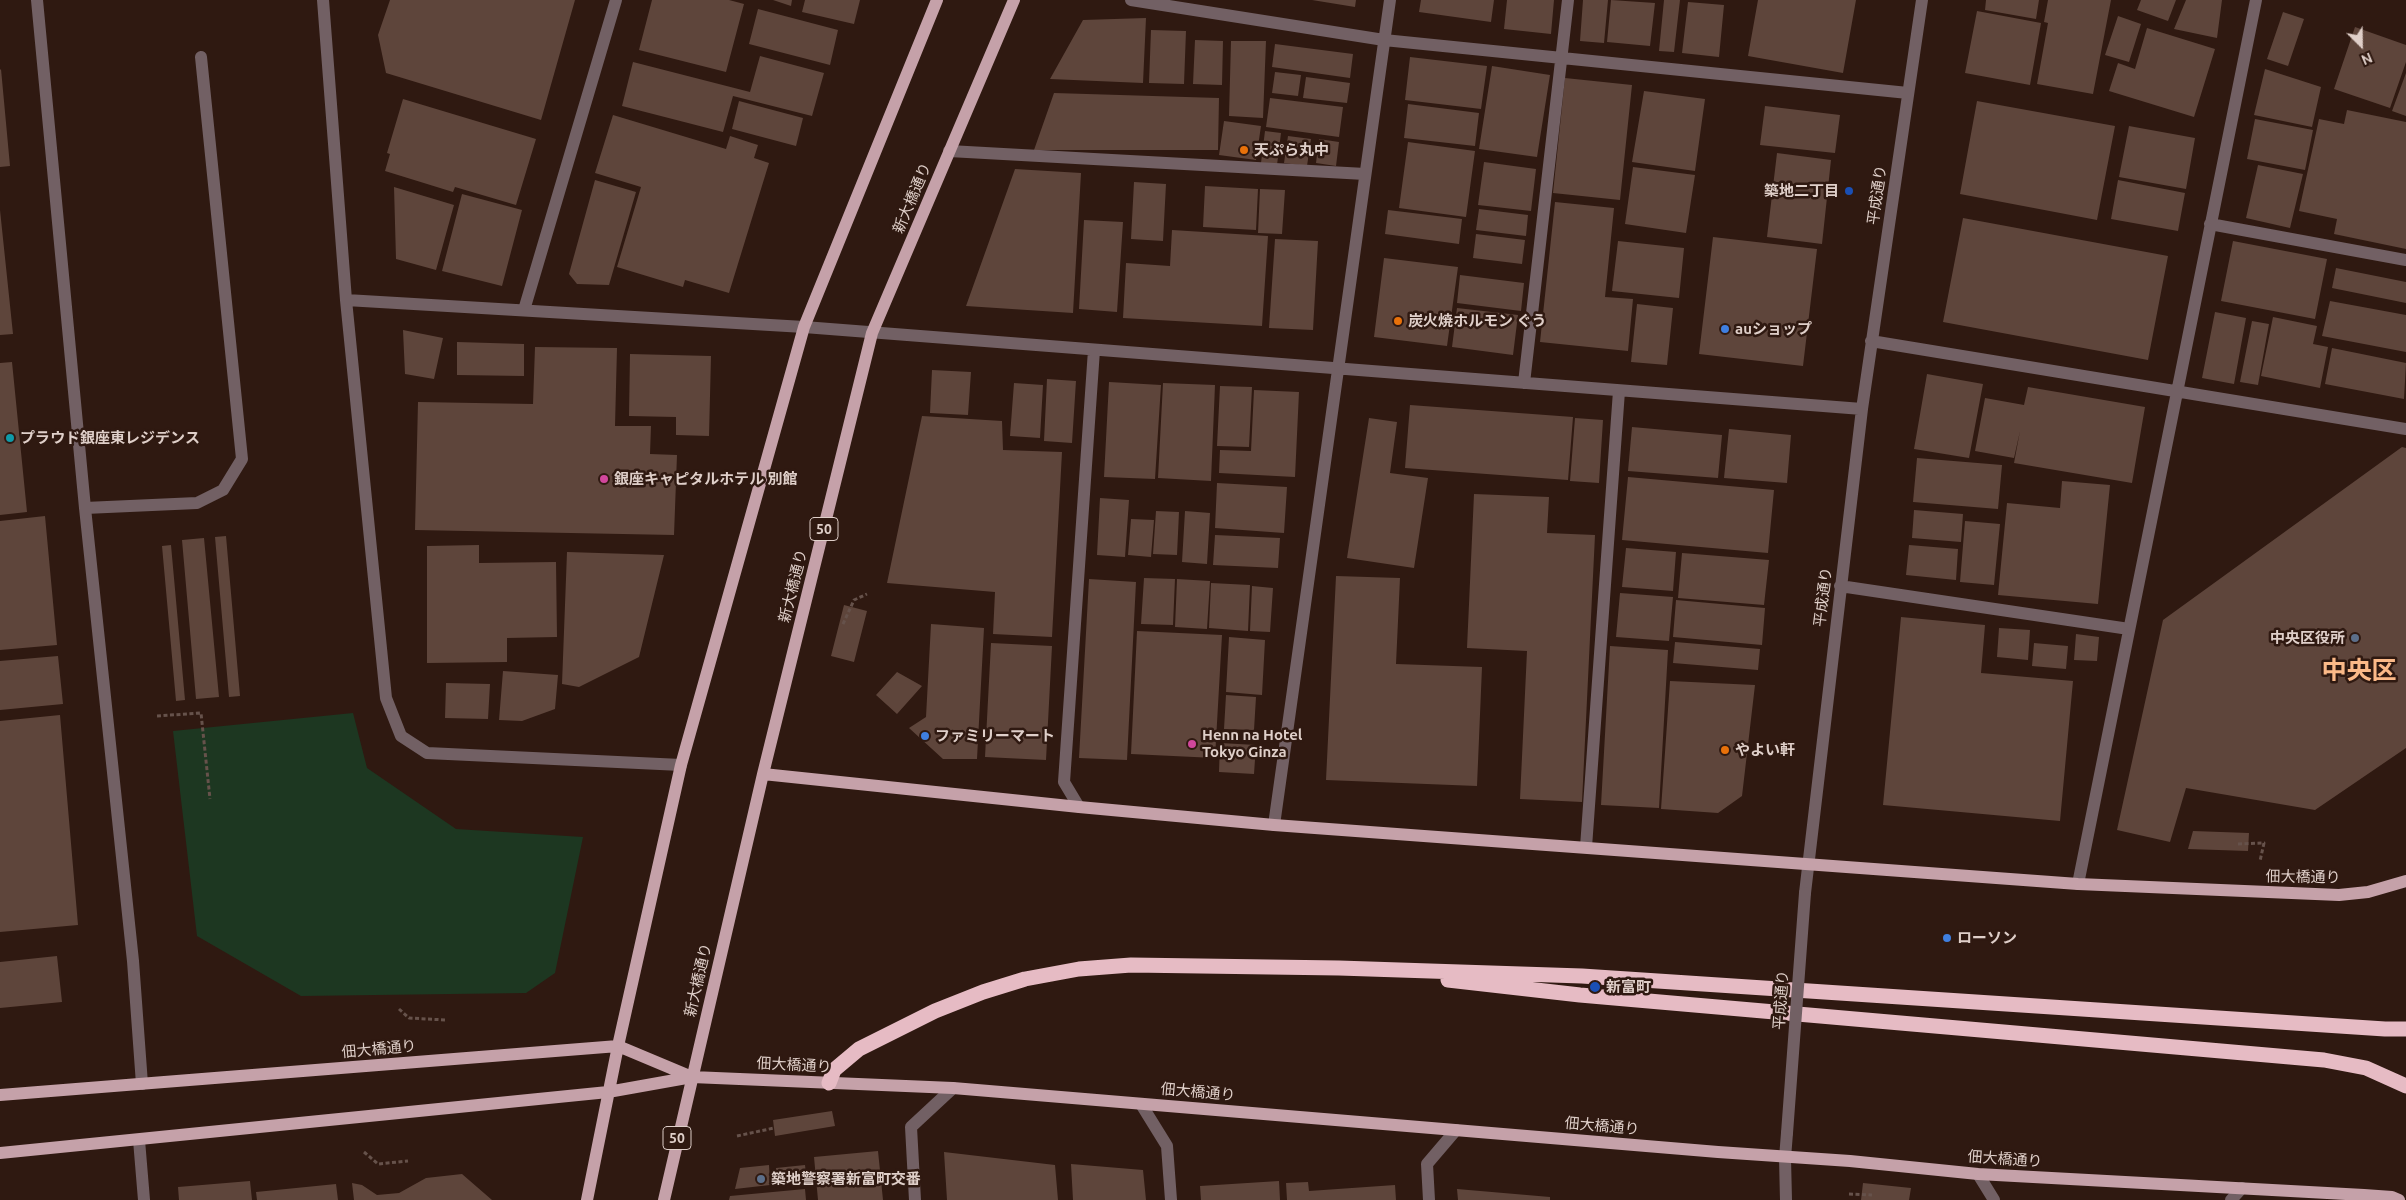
<!DOCTYPE html>
<meta charset="utf-8">
<style>
body{margin:0}
#map{position:relative;width:2406px;height:1200px;overflow:hidden;background:#2f1911;font-family:Ubuntu,sans-serif}
canvas{display:block}
.north{position:absolute;left:2336px;top:20px;width:50px;height:50px;-webkit-text-stroke:4px #2f1911;paint-order:stroke;rotate:157deg;font-size:14px;font-weight:700;line-height:20px;text-align:center;color:#dfcfc9}
.north::after{content:'';display:block;margin:auto;width:18px;height:22px;background:#dfcfc9;clip-path:polygon(50% 0,100% 100%,50% 72%,0 100%)}
</style>
<div id="map">
<canvas width="2406" height="1200"></canvas>
<div class="north">N</div>
</div>
<script>
const ctx = document.querySelector('canvas').getContext('2d');
ctx.lineJoin = 'round';
function fillPath(path, color) { ctx.fillStyle = color; ctx.fill(path, 'evenodd'); }
const poly = rows => new Path2D(rows.map(r => 'M' + r).join(''));
function strokePath(path, color, width, dash) { ctx.strokeStyle = color; ctx.lineWidth = width; ctx.lineCap = dash ? 'butt' : 'round'; ctx.setLineDash(dash || []); ctx.stroke(path); }
function label(font, color, halo, rows, align = 'center') {
  ctx.font = font + ' Ubuntu,"Noto Sans JP",sans-serif'; ctx.lineWidth = 5; ctx.setLineDash([]); ctx.textBaseline = 'middle'; ctx.strokeStyle = halo; ctx.fillStyle = color; for (const [text, x, y, turn = 0] of rows) {
    ctx.save(); ctx.translate(x, y); ctx.rotate((+turn || 0) * Math.PI / 180); ctx.textAlign = isNaN(turn) ? turn : align; if (halo) ctx.strokeText(text, 0, 0); ctx.fillText(text, 0, 0); ctx.restore();
  }
}
fillPath(poly([
 [353,713,367,768,456,829,583,837,555,973,526,993,301,996,197,936,173,731]
]), '#1d3721');
fillPath(poly([
 [390,0,575,0,541,120,386,73,378,35],
 [652,0,729,0,744,4,726,72,639,50],
 [773,0,792,0,791,6],
 [805,0,860,0,854,24,802,12],
 [1312,0,1356,0,1355,7],
 [1421,0,1494,0,1491,22,1419,12],
 [1507,0,1554,0,1551,34,1504,29],
 [1583,0,1608,0,1604,43,1580,41],
 [1611,0,1655,3,1650,46,1607,42],
 [1664,0,1680,0,1674,52,1659,51],
 [1758,0,1856,0,1843,73,1748,56],
 [1986,0,2039,0,2036,19,1985,10],
 [2048,0,2111,0,2093,94,2037,84,2048,23,2044,22],
 [2141,0,2176,0,2168,21,2137,10],
 [2186,0,2222,0,2217,38,2174,29],
 [1688,2,1724,5,1719,57,1682,53],
 [758,9,838,30,830,65,749,44],
 [1977,11,2041,23,2030,85,1965,73],
 [2283,12,2304,19,2288,66,2267,59],
 [2118,16,2141,24,2129,62,2105,55],
 [1146,18,1143,83,1050,79,1083,20],
 [2355,27,2406,45,2406,62,2390,108,2334,89],
 [2147,28,2215,49,2194,117,2109,91,2118,63,2135,69],
 [1151,30,1186,31,1184,84,1149,83],
 [1195,40,1223,41,1222,85,1193,84],
 [1231,41,1266,41,1263,118,1229,116],
 [1275,44,1353,54,1350,78,1272,67],
 [760,56,824,73,812,116,733,96,723,132,622,106,633,62,750,92],
 [1410,57,1487,66,1481,109,1405,100],
 [1492,66,1550,75,1537,157,1479,149],
 [1,69,10,166,0,167,0,70],
 [2265,69,2321,87,2312,127,2254,115],
 [1275,72,1301,75,1298,96,1272,93],
 [2406,73,2406,116,2392,111],
 [1306,77,1350,83,1347,103,1303,98],
 [1565,78,1632,85,1620,200,1553,193],
 [1644,91,1705,99,1695,171,1632,162],
 [1054,93,1219,98,1218,150,1034,150],
 [1270,98,1343,107,1339,137,1266,127],
 [403,99,536,139,516,205,455,187,453,192,385,171,390,154,387,153],
 [739,101,803,118,796,146,732,129],
 [1977,101,2115,126,2097,220,1960,194],
 [1408,104,1479,113,1475,146,1404,138],
 [1765,106,1840,115,1835,153,1760,145],
 [2347,110,2406,122,2406,249,2334,234,2337,219,2299,211,2319,119,2344,124],
 [613,115,726,149,730,136,758,145,754,158,769,163,729,293,685,280,683,287,617,267,641,187,595,173],
 [2255,119,2313,130,2305,170,2247,159],
 [1224,121,1261,126,1256,160,1219,155],
 [2129,126,2195,138,2186,189,2119,177],
 [1265,131,1281,133,1277,165,1261,163],
 [1288,136,1311,139,1307,166,1284,163],
 [1319,139,1339,142,1336,166,1316,163],
 [1408,142,1475,151,1466,217,1399,208],
 [1777,153,1831,160,1822,244,1767,237],
 [1484,162,1536,169,1531,211,1478,205],
 [2258,165,2303,174,2290,228,2246,218],
 [1633,167,1695,175,1686,233,1625,224],
 [1015,169,1081,173,1073,313,966,306],
 [595,180,636,192,609,285,577,284,569,274],
 [2118,180,2185,193,2178,231,2111,219],
 [1134,182,1166,184,1163,241,1131,239],
 [1205,186,1258,189,1256,230,1203,227],
 [394,187,454,205,436,270,396,259],
 [1260,189,1285,190,1282,234,1258,233],
 [462,194,522,210,502,286,442,271],
 [1555,202,1614,208,1605,297,1633,299,1628,351,1540,342],
 [1479,209,1528,215,1526,236,1476,230],
 [0,210,13,334,0,335],
 [1388,210,1462,219,1459,244,1385,234],
 [1963,218,2168,256,2148,360,1943,322],
 [1084,220,1123,222,1117,312,1079,309],
 [1172,230,1268,236,1262,326,1123,318,1126,263,1170,266],
 [1476,234,1525,240,1522,264,1473,258],
 [1713,237,1817,249,1803,366,1699,354],
 [1275,239,1318,241,1313,330,1269,328],
 [1618,241,1684,248,1679,298,1612,291],
 [2233,241,2327,259,2315,319,2221,301],
 [1384,258,1458,267,1447,346,1374,337],
 [2336,268,2406,282,2406,303,2332,288],
 [1460,275,1524,283,1521,311,1457,303],
 [2330,301,2406,315,2406,352,2322,336],
 [1637,304,1673,308,1667,365,1631,362],
 [1457,308,1518,315,1513,355,1452,347],
 [2215,312,2246,318,2234,384,2202,378],
 [2273,317,2317,326,2313,344,2328,347,2320,388,2261,376],
 [2252,321,2269,324,2258,385,2240,382],
 [403,330,443,338,434,379,405,374],
 [457,342,524,344,524,376,457,375],
 [535,347,617,348,615,426,651,426,650,454,677,455,674,535,415,530,418,402,533,404],
 [2332,348,2406,363,2404,399,2325,384],
 [630,354,711,356,709,436,676,435,676,417,629,416],
 [12,362,27,512,0,515,0,363],
 [932,370,971,372,968,415,930,413],
 [1927,374,1983,384,1969,458,1914,449],
 [1047,379,1076,381,1072,443,1044,441],
 [1109,382,1161,385,1155,479,1104,477],
 [1014,383,1043,385,1040,438,1010,436],
 [1163,383,1215,385,1211,481,1158,478],
 [1220,386,1252,387,1249,447,1217,446],
 [2028,387,2145,407,2132,483,2014,463,2020,431,2014,458,1975,451,1985,398,2024,405],
 [1254,390,1299,392,1295,477,1219,473,1220,450,1251,451],
 [1410,405,1573,417,1568,480,1405,468],
 [922,416,1002,421,1003,450,1062,452,1052,637,993,634,995,592,887,583],
 [1369,418,1397,422,1390,473,1428,478,1414,568,1347,558],
 [1575,418,1603,420,1599,483,1570,481],
 [1632,427,1722,435,1718,478,1628,471],
 [1729,429,1791,435,1787,483,1724,478],
 [2402,447,2406,448,2406,748,2315,810,2186,788,2170,842,2117,830,2163,620],
 [1917,458,2002,465,1998,509,1913,502],
 [1628,477,1774,490,1768,553,1622,540],
 [2062,481,2110,485,2098,604,1998,595,2007,503,2060,508],
 [1217,483,1287,487,1284,533,1215,528],
 [1474,494,1549,497,1547,533,1595,535,1582,802,1520,799,1527,651,1467,648],
 [1100,498,1129,500,1125,557,1097,555],
 [1914,510,1963,514,1961,542,1912,538],
 [1156,511,1179,512,1177,555,1153,554],
 [1185,511,1210,513,1207,564,1182,562],
 [45,516,57,645,0,650,0,521],
 [1131,519,1154,520,1151,557,1128,555],
 [1965,521,2000,524,1994,585,1960,582],
 [1215,535,1280,538,1278,568,1213,565],
 [226,536,240,696,229,697,215,537],
 [204,538,219,697,196,699,182,540],
 [171,545,185,700,176,701,162,546],
 [479,545,479,563,556,562,557,637,507,638,507,662,427,663,427,546],
 [1909,545,1958,549,1956,580,1906,575],
 [1626,548,1676,552,1673,591,1622,587],
 [567,552,664,555,639,657,579,687,562,684],
 [1682,553,1769,560,1764,605,1678,598],
 [1336,576,1400,578,1396,664,1482,667,1477,786,1326,780],
 [1144,578,1175,579,1173,625,1141,624],
 [1089,579,1136,582,1127,760,1079,758],
 [1177,579,1210,581,1207,629,1175,627],
 [1211,583,1250,585,1248,631,1209,628],
 [1252,586,1273,588,1270,632,1250,631],
 [1620,593,1673,597,1669,641,1616,637],
 [1676,600,1765,608,1762,645,1673,637],
 [844,605,867,611,854,662,831,656],
 [1901,617,1985,625,1981,673,2073,681,2060,821,1883,805],
 [931,624,984,628,977,759,943,759,909,728,926,717],
 [1999,628,2030,630,2028,660,1997,657],
 [1137,631,1222,635,1215,758,1131,754],
 [2076,634,2099,637,2097,661,2074,660],
 [1229,637,1265,640,1262,695,1226,692],
 [1675,642,1760,649,1758,670,1673,663],
 [991,643,1052,646,1046,760,985,757],
 [2034,643,2068,646,2066,669,2032,666],
 [1610,646,1668,650,1659,808,1601,805],
 [58,656,63,704,0,710,0,661],
 [503,671,558,675,555,709,522,721,499,720],
 [897,672,922,686,897,714,876,695],
 [1670,681,1755,685,1742,796,1718,813,1661,809],
 [446,683,490,684,488,719,445,718],
 [1226,695,1256,697,1254,730,1224,729],
 [60,715,78,925,0,932,0,721],
 [1220,743,1256,745,1254,774,1219,772],
 [2193,831,2249,833,2248,851,2188,849],
 [57,956,62,1002,0,1008,0,962],
 [832,1111,835,1126,775,1136,773,1120],
 [878,1151,883,1200,818,1200,814,1157],
 [944,1152,1055,1165,1058,1200,947,1200],
 [1071,1164,1143,1170,1146,1200,1073,1200],
 [769,1165,770,1185,735,1189,740,1168],
 [805,1165,807,1183,777,1185,776,1168],
 [462,1174,492,1200,354,1200,352,1183,362,1185,377,1195,399,1193,426,1178],
 [250,1181,252,1200,179,1200,178,1187],
 [1279,1181,1280,1200,1201,1200,1200,1186],
 [1308,1182,1309,1191,1395,1185,1396,1200,1287,1200,1286,1183],
 [1863,1183,1911,1188,1909,1200,1861,1200],
 [336,1184,338,1200,257,1200,256,1192],
 [805,1189,806,1200,729,1200,730,1196],
 [1457,1189,1550,1197,1550,1200,1458,1200]
]), '#5e453b');
strokePath(poly([
 [843,624,854,600,867,594],
 [157,716,201,713,210,799],
 [2238,844,2264,843,2260,861],
 [399,1009,409,1018,446,1020],
 [737,1136,774,1128],
 [364,1152,378,1164,408,1161],
 [1849,1194,1872,1195]
]), '#66524b', 3, [4, 2.5]);
strokePath(poly([
 [37,0,85,508,133,961,142,1084],
 [323,0,346,300,386,698,401,736,427,753,681,765],
 [1131,0,1384,40,1908,93],
 [949,151,1365,174],
 [2210,224,2406,260],
 [346,300,804,327,1862,409],
 [524,310,616,0],
 [1871,341,2406,429],
 [1524,383,1568,0],
 [85,508,197,503,223,490,242,459,201,57],
 [1840,586,2129,629],
 [1079,807,1064,782,1094,350],
 [1274,825,1390,0],
 [1586,847,1619,391],
 [2078,884,2256,0],
 [1805,893,1862,409,1922,0],
 [1141,1104,1167,1146,1171,1200],
 [139,1140,144,1200],
 [1978,1174,1994,1200],
 [915,1200,911,1127,953,1088],
 [1429,1200,1427,1164,1456,1130],
 [1786,1200,1785,1158,1787,1133],
 [2231,1200,2242,1188]
]), '#726064', 12);
strokePath(poly([
 [763,774,1079,807,1274,825,2078,884,2339,895,2368,892,2406,881],
 [0,1095,618,1046,692,1077,953,1088,1718,1152,1850,1161,1978,1174,2364,1195,2392,1197,2399,1200],
 [0,1153,608,1092,692,1077],
 [587,1200,618,1046,681,765,804,327,937,0],
 [664,1200,763,774,872,333,1014,0]
]), '#c5a1a9', 12);
strokePath(poly([
 [1448,980,1580,995,2324,1060,2366,1068,2406,1086],
 [829,1083,834,1070,859,1049,935,1011,983,992,1025,979,1079,969,1131,965,1339,968,1582,976,2385,1029,2406,1029]
]), '#e6bbc4', 15);
strokePath(poly([
 [1787,1133,1805,893]
]), '#726064', 12);
for (const [x, y, r, color] of [
 [1244,150,5,"#e8710a"],
 [1849,191,5,"#1a4fb4"],
 [1398,321,5,"#e8710a"],
 [1725,329,5,"#3f7fe0"],
 [10,438,5,"#0f9aa8"],
 [604,479,5,"#d1479c"],
 [2355,638,5,"#5c6f8a"],
 [925,736,5,"#3f7fe0"],
 [1192,744,5,"#d1479c"],
 [1725,750,5,"#e8710a"],
 [1947,938,5,"#3f7fe0"],
 [1595,987,6,"#1a4fb4"],
 [761,1179,5,"#5c6f8a"]
]) { const dot = new Path2D(); dot.arc(x, y, r, 0, 2 * Math.PI); ctx.fillStyle = color; ctx.fill(dot); strokePath(dot, '#2f1911', 2); }
for (const [x, y, w] of [
 [824,529,28],
 [677,1138,28]
]) { const box = new Path2D(); box.roundRect(x - w / 2, y - 11.5, w, 23, 4); ctx.fillStyle = '#2f1911'; ctx.fill(box); strokePath(box, '#dfcfc9', 1); }
label('bold 14px', '#dfcfc9', null, [
 ["50",824,529],
 ["50",677,1138]
]);
label('bold 15px', '#dfcfc9', '#2f1911', [
 ["天ぷら丸中",1254,150],
 ["築地二丁目",1839,191,"right"],
 ["炭火焼ホルモン ぐう",1408,321],
 ["auショップ",1735,329],
 ["プラウド銀座東レジデンス",20,438],
 ["銀座キャピタルホテル 別館",614,479],
 ["中央区役所",2345,638,"right"],
 ["Henn na Hotel",1202,735],
 ["Tokyo Ginza",1202,752],
 ["ファミリーマート",935,736],
 ["やよい軒",1735,750],
 ["ローソン",1957,938],
 ["新富町",1606,987],
 ["築地警察署新富町交番",771,1179]
], 'left');
label('15px', '#dfcfc9', '#2f1911', [
 ["平成通り",1877,195,-82],
 ["新大橋通り",912,198,-67],
 ["新大橋通り",793,586,-76],
 ["平成通り",1823,597,-83],
 ["佃大橋通り",2303,877,1],
 ["新大橋通り",698,980,-77],
 ["平成通り",1781,1000,-86],
 ["佃大橋通り",379,1049,-5],
 ["佃大橋通り",794,1065,3],
 ["佃大橋通り",1198,1092,5],
 ["佃大橋通り",1602,1126,5],
 ["佃大橋通り",2005,1159,4]
]);
label('bold 25px', '#fbb988', '#2f1911', [
 ["中央区",2359,671]
]);
</script>
